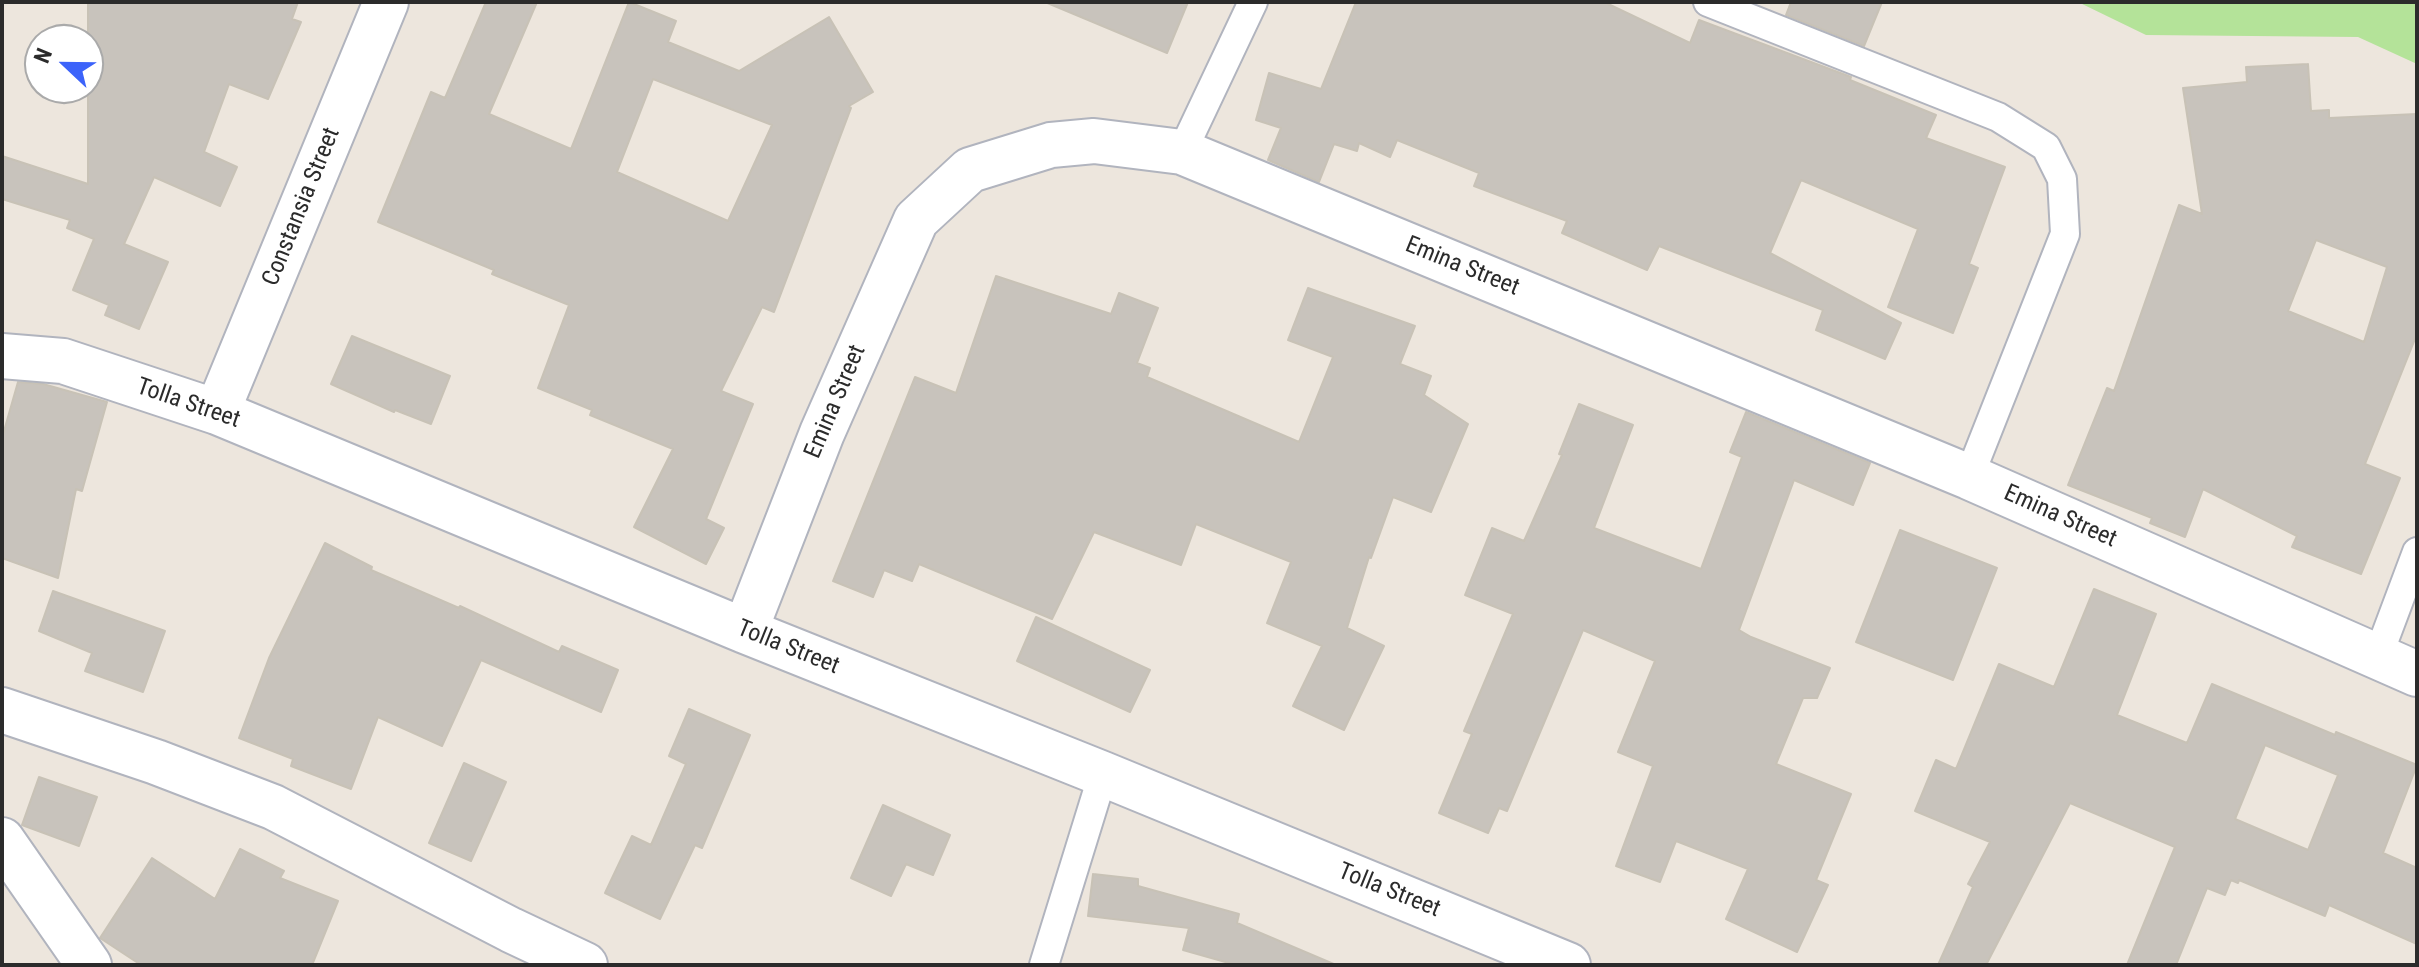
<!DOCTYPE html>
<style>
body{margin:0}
#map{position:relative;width:2419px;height:967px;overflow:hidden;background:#ede6dd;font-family:"Roboto Condensed",sans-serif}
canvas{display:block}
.frame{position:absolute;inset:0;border:4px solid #2b2b2b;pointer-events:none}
.north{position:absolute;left:24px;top:24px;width:80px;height:80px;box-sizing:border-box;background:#fff;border:2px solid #aaa;border-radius:50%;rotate:292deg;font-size:22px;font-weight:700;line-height:32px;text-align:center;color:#2b2b2b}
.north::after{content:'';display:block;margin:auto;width:28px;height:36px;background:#3c63fa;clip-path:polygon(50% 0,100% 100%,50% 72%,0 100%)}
</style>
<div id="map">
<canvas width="2419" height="967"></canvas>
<div class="frame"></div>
<div class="north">N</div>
</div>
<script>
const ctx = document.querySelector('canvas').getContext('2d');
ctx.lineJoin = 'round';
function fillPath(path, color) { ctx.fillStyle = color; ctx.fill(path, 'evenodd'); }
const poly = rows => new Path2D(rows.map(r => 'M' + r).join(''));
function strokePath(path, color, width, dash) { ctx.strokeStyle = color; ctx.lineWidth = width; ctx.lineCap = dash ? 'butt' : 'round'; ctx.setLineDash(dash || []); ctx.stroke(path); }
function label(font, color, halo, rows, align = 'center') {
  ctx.font = font + ' "Roboto Condensed",sans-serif'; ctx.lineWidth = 8; ctx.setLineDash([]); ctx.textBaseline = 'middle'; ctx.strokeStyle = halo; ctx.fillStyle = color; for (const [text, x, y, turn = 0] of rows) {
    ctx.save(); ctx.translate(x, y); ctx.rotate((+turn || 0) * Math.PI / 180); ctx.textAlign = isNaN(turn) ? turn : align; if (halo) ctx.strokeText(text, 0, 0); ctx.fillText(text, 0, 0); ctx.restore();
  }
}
fillPath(poly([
 [2078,2,2417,2,2417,64,2358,37,2146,35]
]), '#b4e399');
const building = poly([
 [88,2,298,2,292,19,301,22,268,99,229,84,204,152,237,167,220,206,154,177,124,244,168,262,139,329,105,315,109,305,73,290,94,239,67,228,70,220,2,199,2,156,88,184,88,2],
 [486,2,537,2,489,114,571,149,629,2,676,21,668,42,739,71,829,17,873,92,849,106,851,108,774,312,762,307,721,391,753,404,706,519,724,528,706,564,634,527,673,449,590,415,592,410,538,388,569,305,492,274,494,270,378,222,431,92,445,98,486,2],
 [653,79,772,125,728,221,617,172,653,79],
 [1045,2,1188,2,1167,53,1045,2],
 [1356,2,1604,2,1690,43,1699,20,1851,77,1850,80,1936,115,1926,138,2005,167,1969,264,1978,268,1953,333,1888,307,1918,229,1801,180,1770,253,1901,323,1885,359,1816,330,1823,310,1659,246,1647,270,1562,233,1567,221,1474,186,1479,173,1397,140,1390,157,1359,143,1357,151,1334,144,1319,182,1268,160,1281,128,1256,120,1269,73,1321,89,1356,2],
 [1791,2,1882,2,1864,46,1786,15,1791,2],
 [2308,64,2311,111,2329,110,2329,118,2417,114,2417,334,2365,464,2400,478,2361,574,2292,547,2297,536,2203,489,2185,537,2150,523,2152,518,2068,485,2107,388,2114,391,2179,205,2202,214,2183,88,2247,82,2246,67,2308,64],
 [2316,240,2387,267,2364,342,2288,311,2316,240],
 [996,276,1111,314,1119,293,1158,308,1137,363,1150,368,1147,377,1299,442,1333,357,1288,340,1308,288,1415,326,1400,364,1431,376,1424,395,1468,424,1431,512,1393,497,1371,558,1369,557,1347,628,1384,646,1344,730,1293,706,1322,646,1267,623,1291,562,1196,524,1181,565,1094,532,1052,619,919,564,912,581,884,570,873,597,833,581,915,377,956,393,996,276],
 [352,336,450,376,431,424,395,410,394,412,331,384,352,336],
 [18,382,43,384,107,402,82,491,76,489,58,578,2,558,2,438,18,382],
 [1579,404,1633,425,1594,528,1701,569,1742,457,1730,452,1746,412,1870,463,1853,505,1794,480,1739,630,1751,637,1830,668,1817,698,1803,698,1776,764,1851,794,1816,880,1828,885,1797,952,1726,919,1748,869,1676,841,1660,882,1616,866,1653,766,1618,752,1655,661,1583,630,1507,811,1499,808,1488,833,1439,813,1472,734,1464,731,1513,614,1465,595,1492,528,1524,541,1562,455,1559,454,1579,404],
 [1900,530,1997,568,1953,680,1856,642,1900,530],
 [325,543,372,567,371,570,459,608,460,606,559,652,562,646,618,670,601,712,481,660,442,746,378,717,351,789,291,766,293,759,239,738,269,658,325,543],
 [2094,589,2156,614,2117,715,2187,743,2212,684,2335,735,2336,732,2417,765,2383,853,2417,868,2417,944,2329,905,2325,916,2239,880,2238,883,2231,880,2225,895,2207,888,2176,965,2127,965,2175,847,2070,803,1986,965,1938,965,1973,887,1968,884,1990,842,1915,811,1936,760,1956,769,1999,664,2054,687,2094,589],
 [2265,745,2338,775,2308,850,2235,819,2265,745],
 [53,591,165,631,143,692,85,671,92,653,39,631,53,591],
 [1036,617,1150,670,1130,712,1017,661,1036,617],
 [689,709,750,735,702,848,695,845,660,919,605,893,632,836,651,845,686,764,669,756,689,709],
 [464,763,506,782,471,861,429,843,464,763],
 [39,777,97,797,79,846,22,825,39,777],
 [883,805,950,835,933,875,906,864,891,896,851,878,883,805],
 [240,849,284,871,280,878,338,901,312,965,141,965,100,938,152,858,215,899,240,849],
 [1093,874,1138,879,1138,886,1239,914,1237,923,1336,965,1236,965,1183,950,1189,928,1088,916,1093,874]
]);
fillPath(building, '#c8c3bc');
strokePath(building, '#c8c2b6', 2);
const lane = poly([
 [1708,2,1998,117,2046,147,2062,179,2065,234,1969,477],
 [1182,152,1253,2],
 [2378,656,2417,552],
 [1044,965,1103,774]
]);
const street = poly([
 [2,356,63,361,217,412,745,631,1103,774,1568,965],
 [217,412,386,2],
 [745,631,822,433,916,220,970,170,1051,145,1094,141,1182,152,1969,477,2417,674],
 [2,710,156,762,273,807,511,930,585,965],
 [2,840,89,965]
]);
strokePath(lane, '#b1b4be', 32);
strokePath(street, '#b1b4be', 48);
strokePath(lane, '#fff', 28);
strokePath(street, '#fff', 44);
label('24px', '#2b2b2b', '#fff', [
 ["Constansia Street",302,207,-68],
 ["Emina Street",1462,267,22],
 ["Emina Street",836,402,-67],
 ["Tolla Street",188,404,19],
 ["Emina Street",2060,517,24],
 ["Tolla Street",788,648,22],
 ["Tolla Street",1389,891,22]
]);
</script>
